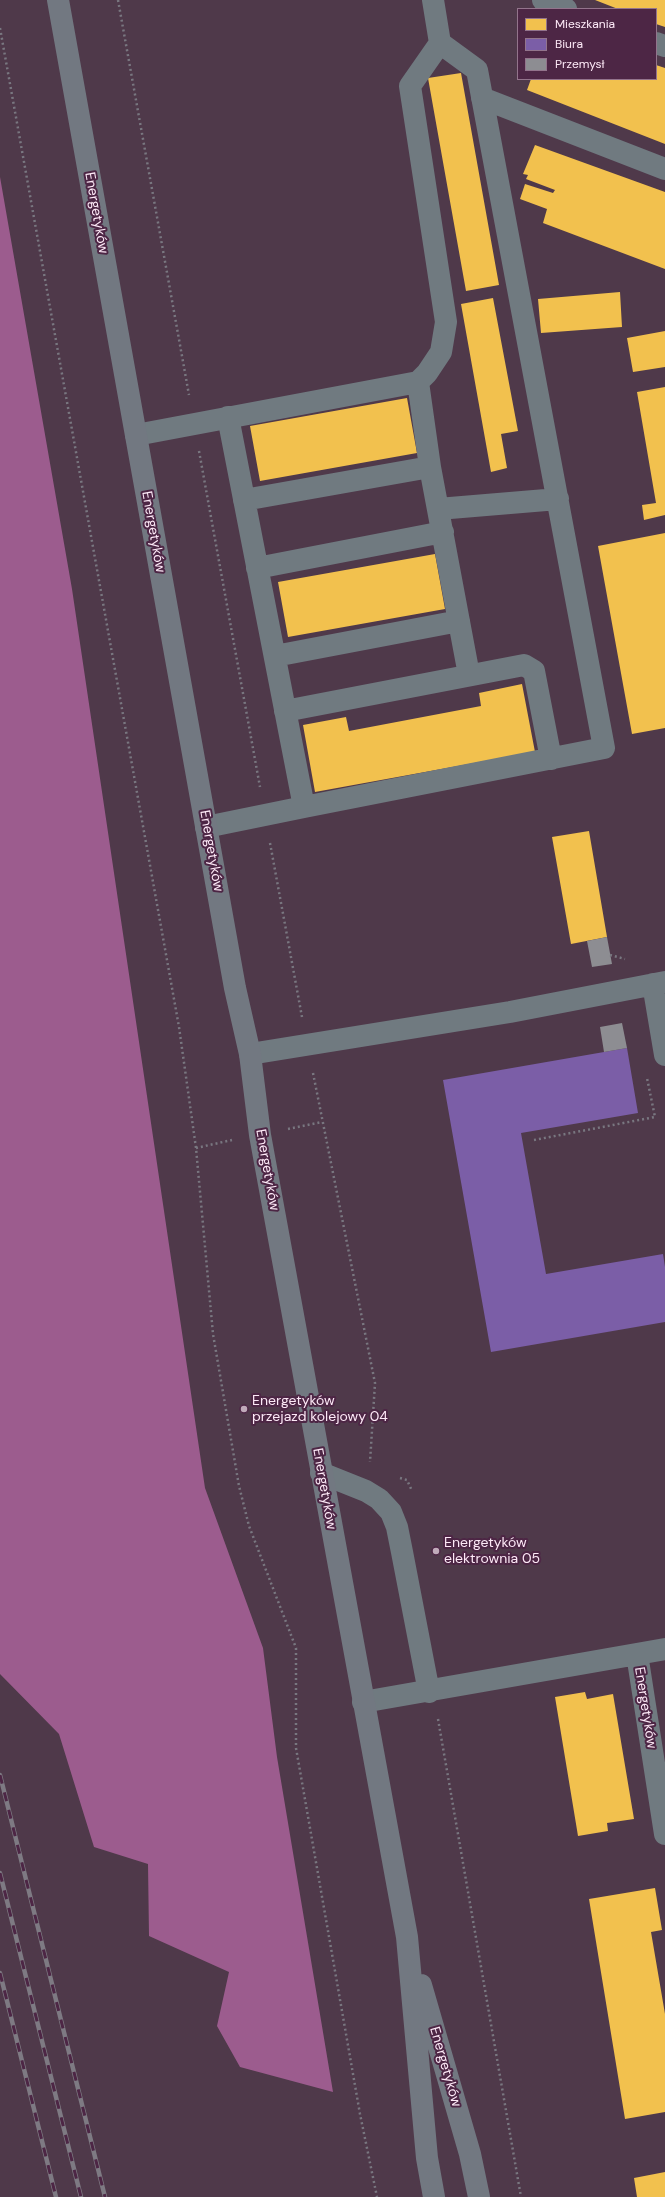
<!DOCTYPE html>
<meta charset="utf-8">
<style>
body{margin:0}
#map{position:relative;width:665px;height:2197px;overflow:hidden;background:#4f394a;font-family:"DM Sans",sans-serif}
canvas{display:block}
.legend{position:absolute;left:517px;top:8px;width:140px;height:72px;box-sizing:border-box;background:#4d2645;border:1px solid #93748c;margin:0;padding:5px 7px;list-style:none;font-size:12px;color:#fde9f7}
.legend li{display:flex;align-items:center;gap:8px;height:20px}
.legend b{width:20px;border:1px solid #93748c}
</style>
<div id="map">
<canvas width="665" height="2197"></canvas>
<ul class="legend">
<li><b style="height:11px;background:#f2c14e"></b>Mieszkania</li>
<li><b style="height:11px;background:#7b5ea7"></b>Biura</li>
<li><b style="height:11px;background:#8d8d92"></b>Przemysł</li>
</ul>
</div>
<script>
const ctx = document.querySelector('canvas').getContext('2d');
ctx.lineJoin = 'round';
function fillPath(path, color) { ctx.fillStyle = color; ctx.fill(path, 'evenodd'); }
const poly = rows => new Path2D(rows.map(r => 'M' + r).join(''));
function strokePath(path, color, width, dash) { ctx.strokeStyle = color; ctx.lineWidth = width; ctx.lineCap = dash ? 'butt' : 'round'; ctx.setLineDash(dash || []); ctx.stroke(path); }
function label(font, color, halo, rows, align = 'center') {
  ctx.font = font + ' "DM Sans",sans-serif'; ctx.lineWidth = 4; ctx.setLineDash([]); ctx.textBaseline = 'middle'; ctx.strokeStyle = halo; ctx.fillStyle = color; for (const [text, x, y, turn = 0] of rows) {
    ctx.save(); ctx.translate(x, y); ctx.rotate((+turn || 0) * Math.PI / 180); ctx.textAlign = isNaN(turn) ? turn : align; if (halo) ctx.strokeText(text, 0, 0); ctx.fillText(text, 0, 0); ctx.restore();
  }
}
fillPath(poly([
 [0,177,72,589,205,1488,263,1648,277,1757,333,2092,240,2067,217,2026,229,1972,149,1936,148,1864,94,1847,59,1734,0,1674]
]), '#9c5c8e');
fillPath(poly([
 [595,0,665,0,665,27,656,24,656,9,618,9],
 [656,65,665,68,665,144,527,90,531,79,656,79],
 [461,73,499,285,466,291,428,78],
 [535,145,665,192,665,269,543,223,547,209,520,199,525,184,553,193,555,190,526,179,528,175,523,174],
 [620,292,622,327,541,333,538,299],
 [493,298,518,431,501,434,507,468,491,472,461,304],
 [665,331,665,367,633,372,627,338],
 [665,387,665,515,644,520,642,505,656,503,637,392],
 [407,398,417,453,260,481,250,426],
 [665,533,665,728,632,734,598,546],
 [435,554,445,609,288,637,278,582],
 [522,684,535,752,315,792,303,725,346,717,349,731,481,706,479,693],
 [589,831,607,937,571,944,552,837],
 [585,1692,587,1699,613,1694,634,1819,607,1823,608,1831,578,1836,555,1697],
 [655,1888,662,1930,651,1932,665,2014,665,2112,625,2119,589,1899],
 [665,2172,665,2197,637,2197,634,2178]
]), '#f2c14e');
fillPath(poly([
 [627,1048,638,1113,521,1133,546,1274,663,1254,665,1267,665,1322,491,1352,443,1080]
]), '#7b5ea7');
fillPath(poly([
 [607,937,612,964,592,967,587,941],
 [622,1023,627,1048,604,1052,600,1027]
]), '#8d8d92');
strokePath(poly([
 [118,0,189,395],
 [0,28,179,1027,196,1148,213,1334,239,1486,249,1526,296,1648,296,1748,360,2114,377,2197],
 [199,451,260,787],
 [270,843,302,1017],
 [610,955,625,959],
 [313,1073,375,1383,370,1462],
 [288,1129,322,1122],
 [534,1140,655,1117,647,1078],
 [196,1148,232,1140],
 [400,1478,407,1480,412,1491],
 [438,1719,521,2197]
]), '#797780', 2.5, [2, 3]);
strokePath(poly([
 [543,0,566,9],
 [656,43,665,46],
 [482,98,665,169],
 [418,382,430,467,469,675],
 [136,435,418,382,427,373,441,352,446,322,410,86,440,43],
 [244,500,430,467],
 [438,509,558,499],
 [257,568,443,532],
 [275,656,459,621],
 [285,711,524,665,534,671,551,759],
 [304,807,604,748,477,70,440,43,433,0],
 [206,827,304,807,228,417],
 [653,984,665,1055],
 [250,1054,510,1012,665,982],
 [321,1473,366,1491,379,1499,391,1512,397,1527,402,1552,429,1692],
 [637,1654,665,1834],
 [363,1702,665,1649]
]), '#707a80', 22);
strokePath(poly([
 [58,0,235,988,250,1054,260,1135,407,1937,427,2158,434,2197],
 [421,1985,470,2154,479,2197]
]), '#727881', 22);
const rail = poly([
 [0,1775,105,2197],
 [0,1873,81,2197],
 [0,1973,56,2197]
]);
strokePath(rail, '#7e7a83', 4.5);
strokePath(rail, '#4d2645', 3, [9]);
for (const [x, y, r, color] of [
 [244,1409,4,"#c0abba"],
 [436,1551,4,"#c0abba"]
]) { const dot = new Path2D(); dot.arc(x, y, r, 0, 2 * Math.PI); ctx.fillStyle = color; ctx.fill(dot); strokePath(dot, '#4d2645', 1.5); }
label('14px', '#fde9f7', '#4d2645', [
 ["Energetyków",96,213,80],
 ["Energetyków",153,532,80],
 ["Energetyków",211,851,80],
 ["Energetyków",267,1170,80],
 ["Energetyków",324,1489,80],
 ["Energetyków",645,1708,81],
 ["Energetyków",445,2067,74]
]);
label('14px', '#fde9f7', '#4d2645', [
 ["Energetyków",252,1401],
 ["przejazd kolejowy 04",252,1417],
 ["Energetyków",444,1543],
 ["elektrownia 05",444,1559]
], 'left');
</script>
